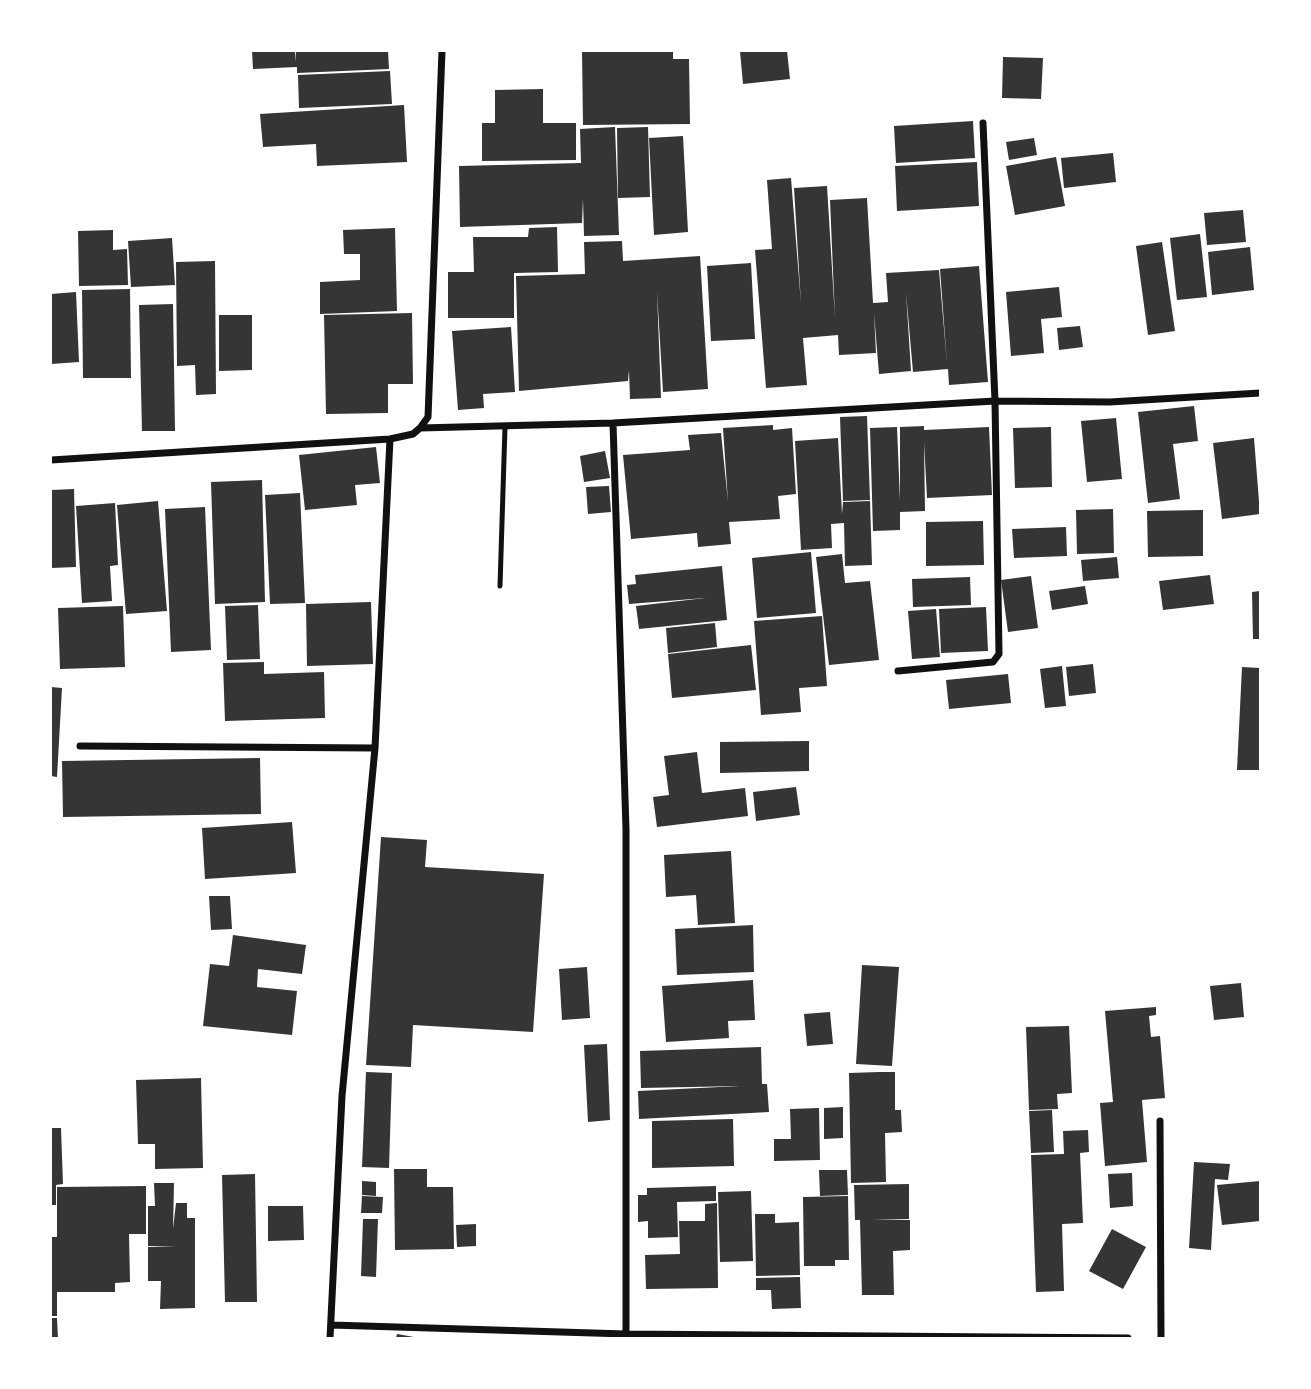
<!DOCTYPE html>
<style>
body{margin:0}
#map{position:relative;width:1311px;height:1389px;overflow:hidden;background:#fff;font-family:"Exo 2",sans-serif}
canvas{display:block}
.frame{position:absolute;inset:0;border:52px solid #fff;pointer-events:none}
</style>
<div id="map">
<canvas width="1311" height="1389"></canvas>
<div class="frame"></div>
</div>
<script>
const ctx = document.querySelector('canvas').getContext('2d');
ctx.lineJoin = 'round';
function fillPath(path, color) { ctx.fillStyle = color; ctx.fill(path, 'evenodd'); }
const poly = rows => new Path2D(rows.map(r => 'M' + r).join(''));
function strokePath(path, color, width, dash) { ctx.strokeStyle = color; ctx.lineWidth = width; ctx.lineCap = dash ? 'butt' : 'round'; ctx.setLineDash(dash || []); ctx.stroke(path); }
fillPath(poly([
 [252,51,295,51,295,62,296,51,388,51,389,69,297,73,297,67,253,69],
 [582,51,673,51,673,59,689,59,690,124,583,125],
 [740,51,787,51,790,79,743,84],
 [1003,57,1043,58,1041,99,1002,98],
 [390,71,392,104,299,108,298,75],
 [543,89,543,123,576,123,576,160,482,161,482,123,495,123,495,90],
 [404,105,407,162,317,166,316,144,263,147,260,114],
 [973,121,975,158,896,163,894,126],
 [615,127,619,235,584,236,583,199,582,223,460,227,459,166,581,163,580,129],
 [648,127,650,197,618,198,617,128],
 [683,136,688,232,654,235,649,138],
 [1034,138,1037,155,1009,160,1006,142],
 [1113,153,1116,182,1064,188,1061,158],
 [1056,157,1065,206,1015,215,1006,166],
 [977,162,979,206,897,211,895,166],
 [791,178,801,304,794,188,827,186,835,318,830,200,867,198,873,303,888,302,886,273,939,270,947,364,940,269,979,266,988,382,949,385,948,369,913,372,906,292,911,371,879,374,874,313,876,353,839,355,838,335,803,338,807,385,766,388,755,250,772,249,767,180],
 [1243,210,1246,242,1207,245,1204,213],
 [557,227,558,272,514,273,514,318,448,318,448,272,474,272,473,237,528,237,529,228],
 [395,228,397,311,320,314,320,282,360,280,360,254,344,254,343,230],
 [113,230,113,250,127,249,128,285,79,286,78,231],
 [1200,234,1207,297,1177,300,1170,238],
 [172,238,175,285,131,287,128,241],
 [622,241,623,261,700,256,708,389,663,392,657,291,661,398,630,399,629,370,628,381,519,391,516,276,585,274,584,242],
 [1162,242,1175,331,1148,335,1136,246],
 [1250,247,1254,290,1212,295,1208,252],
 [215,261,216,394,196,395,195,365,177,366,176,262],
 [751,263,755,339,711,341,707,266],
 [1059,287,1062,317,1041,319,1044,353,1011,356,1006,292],
 [130,289,131,378,83,378,82,290],
 [76,292,79,362,51,364,51,294],
 [173,304,175,431,142,431,139,305],
 [412,313,413,384,388,384,388,413,326,414,324,315],
 [219,315,252,315,252,370,219,371],
 [1080,326,1083,347,1059,350,1057,328],
 [511,327,515,392,483,394,484,408,458,410,452,331],
 [1194,406,1198,441,1173,444,1180,499,1148,503,1138,412],
 [867,416,870,500,843,501,840,417],
 [1116,418,1122,479,1087,482,1081,421],
 [773,425,773,430,792,428,796,494,778,496,780,519,729,522,731,544,698,547,697,533,631,539,623,455,690,450,688,435,721,433,728,502,723,428],
 [924,426,924,430,989,427,992,495,927,498,924,442,925,511,900,512,900,530,873,531,870,428,897,427,900,501,900,427],
 [1051,427,1052,487,1015,488,1013,428],
 [838,438,842,514,843,502,870,501,872,565,845,566,844,523,831,524,832,548,801,550,795,441],
 [1254,438,1260,514,1222,519,1213,443],
 [376,447,380,483,355,485,357,505,305,510,299,455],
 [605,451,610,478,584,482,580,456],
 [262,480,265,602,215,604,211,482],
 [609,486,611,512,588,514,586,487],
 [74,489,76,567,51,568,51,490],
 [300,493,305,603,270,604,265,495],
 [158,501,167,611,126,614,117,505],
 [115,503,118,565,110,566,112,601,82,603,76,506],
 [205,507,211,650,171,652,165,509],
 [1113,509,1114,553,1077,554,1076,510],
 [1203,510,1203,556,1148,557,1147,511],
 [983,521,984,565,926,566,926,522],
 [1066,527,1067,556,1014,558,1012,529],
 [811,552,816,613,757,618,752,558],
 [842,554,845,583,870,581,879,660,829,665,816,557],
 [1117,557,1119,578,1083,581,1081,560],
 [722,566,727,620,639,629,636,606,705,598,629,604,627,585,636,584,635,575],
 [1210,575,1214,604,1163,610,1159,581],
 [1031,576,1038,628,1008,632,1001,580],
 [970,577,971,605,913,607,912,579],
 [1085,586,1088,604,1052,610,1049,591],
 [1260,591,1260,639,1253,639,1252,592],
 [371,602,373,664,307,666,306,604],
 [258,605,260,659,227,660,225,606],
 [123,606,125,667,60,669,58,608],
 [986,607,988,651,941,653,939,609],
 [936,609,940,657,912,659,908,611],
 [822,616,827,686,799,688,801,712,761,715,754,621],
 [715,623,717,647,668,653,666,628],
 [751,645,756,690,672,698,668,654],
 [264,662,264,674,324,672,325,718,225,721,223,663],
 [1093,664,1096,693,1069,696,1066,667],
 [1062,666,1066,706,1045,708,1040,669],
 [1242,667,1260,668,1260,770,1237,770],
 [1008,674,1011,703,949,709,946,680],
 [51,687,62,688,57,777,51,776],
 [809,741,809,771,720,773,720,742],
 [697,752,702,793,745,788,748,816,657,827,653,797,669,795,664,756],
 [260,758,261,814,63,817,62,761],
 [796,787,800,815,756,821,753,792],
 [292,822,296,873,205,879,202,828],
 [381,837,427,840,425,867,544,874,533,1032,413,1025,411,1067,366,1065],
 [731,851,735,923,698,925,696,895,666,897,664,855],
 [209,896,230,896,232,929,211,930],
 [753,925,754,972,677,975,675,929],
 [233,935,306,945,302,974,258,969,257,987,297,991,292,1035,203,1026,210,964,229,966],
 [862,965,899,967,892,1066,856,1064],
 [587,967,590,1018,562,1020,559,969],
 [753,980,755,1020,728,1021,729,1038,666,1042,662,986],
 [1241,983,1244,1017,1214,1020,1210,986],
 [1156,1007,1156,1015,1149,1016,1151,1037,1160,1036,1165,1098,1142,1100,1147,1162,1105,1166,1100,1103,1113,1102,1105,1011],
 [830,1012,833,1044,807,1046,804,1014],
 [1069,1026,1072,1093,1057,1094,1058,1109,1029,1110,1026,1027],
 [607,1044,610,1120,588,1122,584,1045],
 [761,1047,762,1084,767,1084,769,1112,639,1119,638,1091,740,1086,641,1088,640,1051],
 [366,1072,392,1073,389,1168,362,1167],
 [879,1072,895,1072,895,1110,901,1110,902,1132,885,1133,886,1182,851,1183,849,1073],
 [201,1078,203,1168,155,1169,155,1144,138,1144,136,1080],
 [843,1107,843,1138,824,1139,824,1108],
 [819,1108,820,1160,774,1161,774,1139,791,1139,790,1109],
 [1052,1110,1054,1152,1031,1153,1029,1111],
 [733,1119,734,1166,652,1168,652,1121],
 [51,1128,61,1128,63,1184,56,1185,56,1205,51,1205],
 [1088,1130,1089,1152,1080,1153,1083,1223,1062,1224,1064,1291,1036,1292,1031,1155,1064,1154,1063,1131],
 [1194,1162,1230,1164,1228,1180,1215,1179,1211,1250,1189,1248],
 [394,1169,427,1169,427,1187,453,1187,454,1249,395,1250],
 [819,1170,847,1170,848,1195,820,1196],
 [1132,1173,1133,1206,1110,1208,1108,1174],
 [255,1174,257,1302,225,1302,222,1175],
 [362,1181,376,1182,376,1196,362,1195],
 [1260,1181,1260,1221,1222,1225,1217,1185],
 [154,1183,174,1183,173,1229,176,1203,187,1203,187,1218,195,1218,195,1308,160,1309,161,1281,148,1281,148,1247,176,1247,148,1246,148,1206,155,1206],
 [909,1184,909,1219,872,1220,910,1220,910,1250,893,1251,894,1295,862,1295,860,1220,855,1220,854,1185],
 [146,1186,146,1234,129,1234,130,1282,115,1283,115,1292,57,1292,57,1316,51,1316,51,1237,57,1237,57,1187],
 [716,1186,716,1201,677,1202,678,1237,648,1238,648,1221,638,1222,638,1195,647,1195,647,1188],
 [751,1191,753,1261,720,1262,718,1192],
 [362,1196,383,1197,382,1213,361,1213],
 [848,1196,849,1260,835,1260,835,1266,804,1266,803,1197],
 [717,1203,718,1288,646,1289,645,1255,680,1254,679,1221,705,1221,705,1204],
 [268,1206,303,1206,304,1240,268,1241],
 [755,1214,775,1214,775,1223,799,1222,800,1275,756,1276],
 [363,1219,378,1219,376,1277,361,1276],
 [476,1224,476,1246,457,1247,456,1225],
 [1112,1229,1146,1247,1123,1289,1089,1271],
 [800,1277,801,1308,772,1309,771,1290,756,1290,756,1278],
 [51,1318,57,1318,58,1338,51,1338],
 [397,1334,414,1337,414,1338,396,1338]
]), '#353535');
strokePath(poly([
 [500,586,505,427]
]), '#111', 5);
strokePath(poly([
 [613,423,626,829,626,1334],
 [420,428,613,423,995,401,1110,402,1260,393],
 [51,460,390,439,413,434,420,428,428,417,442,51],
 [898,671,993,662,999,654,995,401,983,123],
 [80,746,375,748],
 [1160,1121,1161,1338],
 [331,1325,626,1334,1128,1338],
 [330,1338,342,1096,375,748,390,439]
]), '#111', 7);
</script>
